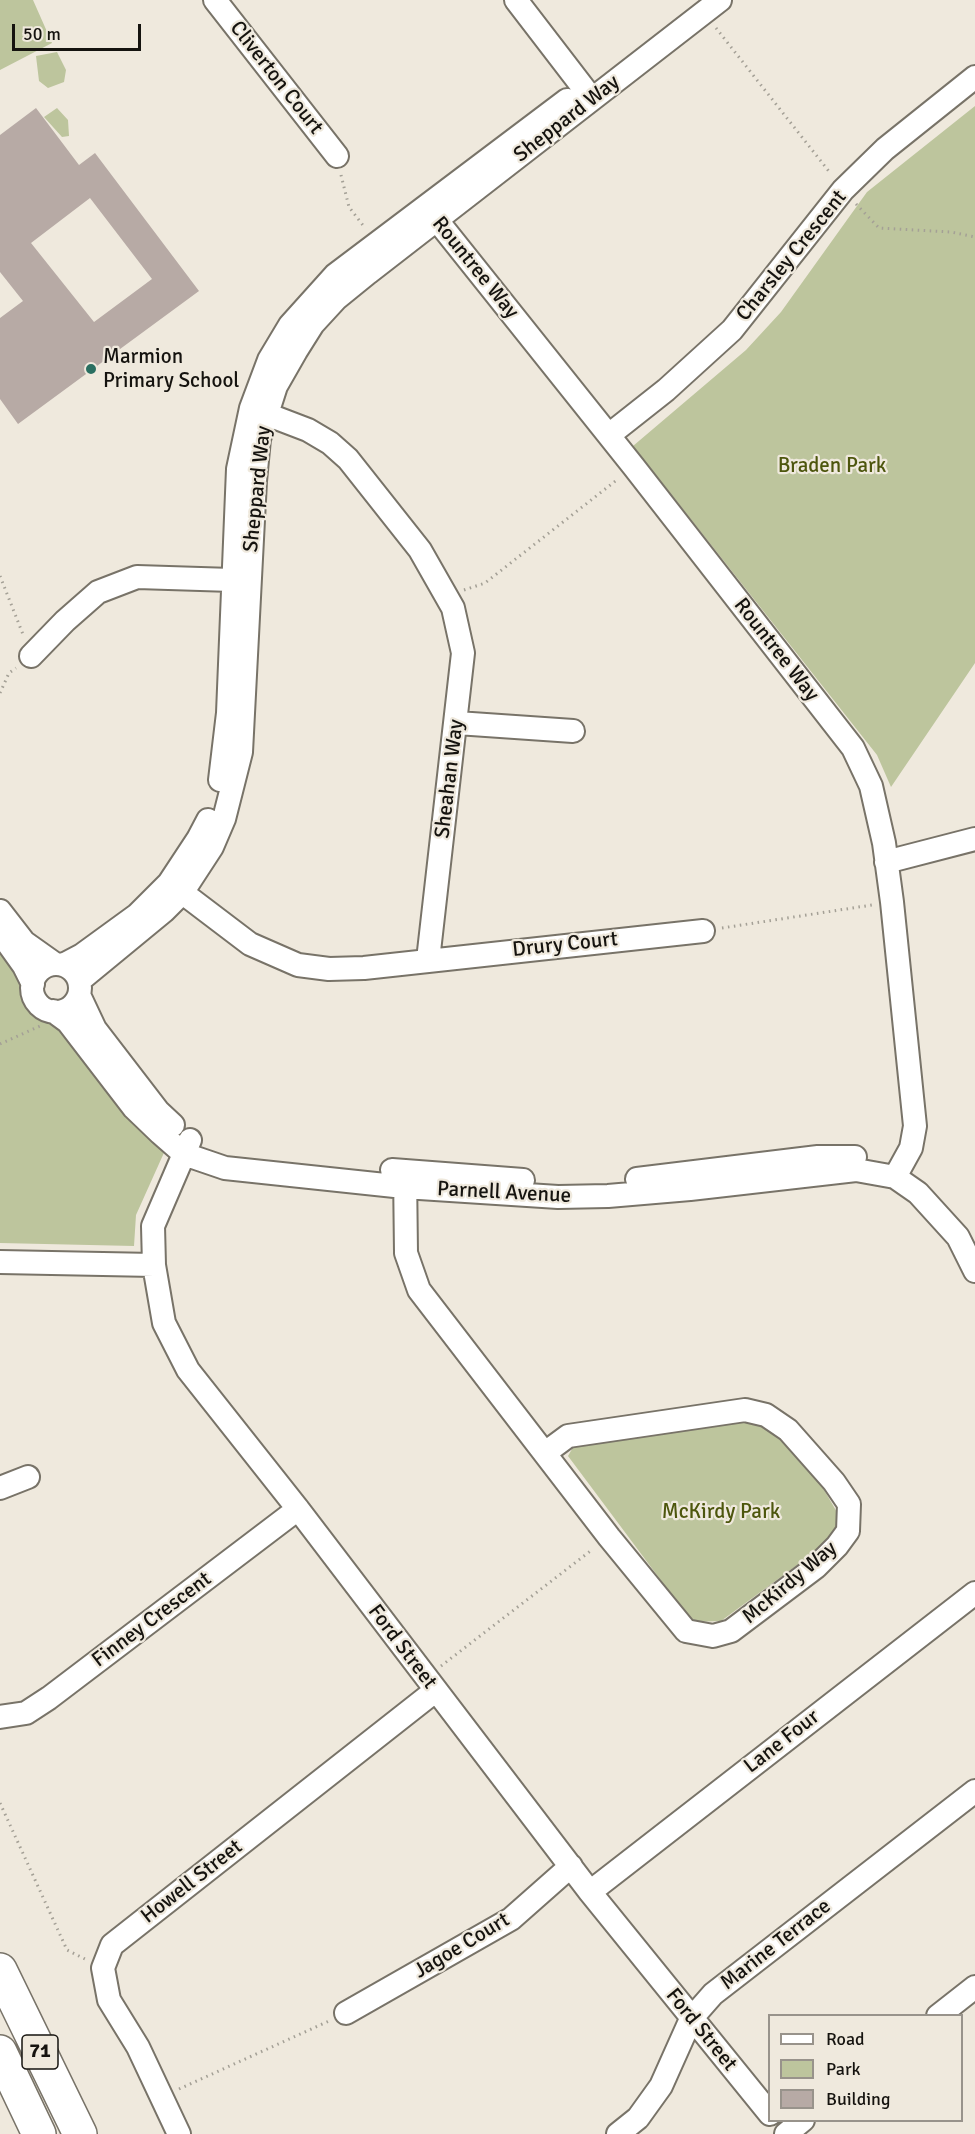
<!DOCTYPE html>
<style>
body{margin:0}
#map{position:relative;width:975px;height:2134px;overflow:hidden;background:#efe9dd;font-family:Signika,sans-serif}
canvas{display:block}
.legend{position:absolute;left:768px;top:2014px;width:195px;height:108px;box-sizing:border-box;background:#efe9dd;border:2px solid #98938b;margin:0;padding:8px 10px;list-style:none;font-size:18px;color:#15130f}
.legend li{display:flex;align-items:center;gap:12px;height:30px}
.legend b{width:30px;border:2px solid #98938b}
.scale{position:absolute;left:12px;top:24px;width:129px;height:27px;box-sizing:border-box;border:3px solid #15130f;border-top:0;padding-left:8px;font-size:18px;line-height:21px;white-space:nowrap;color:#15130f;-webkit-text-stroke:4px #efe9dd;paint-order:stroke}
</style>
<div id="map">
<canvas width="975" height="2134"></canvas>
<ul class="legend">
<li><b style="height:8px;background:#fff"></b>Road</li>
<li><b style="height:16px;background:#bdc59d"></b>Park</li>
<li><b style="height:16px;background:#b7aaa5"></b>Building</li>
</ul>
<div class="scale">50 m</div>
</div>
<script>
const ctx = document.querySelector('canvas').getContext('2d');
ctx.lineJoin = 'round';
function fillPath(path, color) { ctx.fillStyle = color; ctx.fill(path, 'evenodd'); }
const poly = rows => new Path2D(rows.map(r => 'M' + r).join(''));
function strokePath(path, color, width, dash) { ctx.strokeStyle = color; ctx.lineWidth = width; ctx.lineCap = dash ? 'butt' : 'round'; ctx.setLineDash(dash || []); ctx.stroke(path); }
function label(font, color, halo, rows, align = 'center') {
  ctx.font = font + ' Signika,sans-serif'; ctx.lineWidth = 4.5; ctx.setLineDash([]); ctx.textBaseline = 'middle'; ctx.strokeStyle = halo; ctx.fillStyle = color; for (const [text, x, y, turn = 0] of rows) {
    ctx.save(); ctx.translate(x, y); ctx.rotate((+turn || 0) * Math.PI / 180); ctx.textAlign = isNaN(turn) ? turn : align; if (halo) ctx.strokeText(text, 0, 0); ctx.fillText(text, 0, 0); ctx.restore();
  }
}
fillPath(poly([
 [0,0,33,0,52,43,0,70],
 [57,52,66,70,64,82,48,88,39,81,36,56],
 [975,106,975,663,891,787,877,755,633,446,746,350,781,312,867,192],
 [57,108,68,120,69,136,62,137,44,117],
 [0,952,136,1120,167,1146,136,1215,134,1246,0,1243],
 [738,1420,770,1427,819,1481,838,1514,834,1538,721,1621,692,1622,568,1456,575,1444]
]), '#bdc59d');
fillPath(poly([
 [36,108,79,165,95,153,199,291,18,424,0,399,0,318,23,301,0,272,0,135],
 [90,198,152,279,94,322,31,243]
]), '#b7aaa5');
const minor = poly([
 [215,0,337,156],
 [516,0,592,99],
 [428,209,634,467,853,748,871,786,884,843,892,902,915,1126,911,1148,895,1177],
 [253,409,308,430,330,443,348,459,420,550,453,608,463,653,428,960],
 [609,435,666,390,732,330,843,190,885,149,975,77],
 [31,656,65,621,98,592,137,577,232,580],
 [457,723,573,731],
 [220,780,228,713,238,469,251,408,269,360,290,325,335,275,567,100],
 [886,862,975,839],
 [171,884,250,944,298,965,329,969,364,968,703,931],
 [0,911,24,942,55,964],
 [2,935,24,966,33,984],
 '32 988a24 24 0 1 1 48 0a24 24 0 1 1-48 0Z',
 [63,965,82,955,137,915,169,883,198,839,208,820],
 [79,981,164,911,182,893,212,847,224,819,241,752,255,481,259,439,276,386,296,351,313,324,336,299,368,273,720,0],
 [79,995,95,1029,158,1111,173,1125],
 [53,1011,68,1022,134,1108,160,1133,184,1154,225,1168,404,1187,558,1197,608,1196,690,1189,856,1170,895,1177,918,1193,958,1237,975,1271],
 [190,1140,153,1226,154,1265,164,1323,188,1370,298,1509,590,1892,770,2114],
 [392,1170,523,1180],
 [405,1172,406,1253,419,1290,609,1537,686,1631,713,1636,731,1631,816,1567,837,1546,848,1531,849,1504,834,1482,788,1430,766,1415,745,1410,568,1436,545,1453],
 [637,1179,818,1157,855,1157],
 [0,1262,154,1265],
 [0,1488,28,1477],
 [0,1717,26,1713,49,1698,298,1509],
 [590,1892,975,1593],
 [346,2013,511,1919,571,1866],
 [938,2016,975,1987],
 [179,2134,138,2047,109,2000,103,1968,112,1945,435,1691],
 [618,2134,638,2118,661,2086,691,2019,713,1994,975,1791],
 [786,2134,803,2120]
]);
const highway = poly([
 [0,1970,80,2134],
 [0,2052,39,2134]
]);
strokePath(minor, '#787368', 26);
strokePath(highway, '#787368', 36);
strokePath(poly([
 [716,28,831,174],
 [341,175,349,207,365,228],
 [856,204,879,228,951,232,975,237],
 [0,576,24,637],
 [464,590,485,583,618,479],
 [0,693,9,673,16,668],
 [722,928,872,905],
 [0,1044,40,1026],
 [441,1666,593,1549],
 [0,1803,67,1950,87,1960],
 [179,2089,329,2021]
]), '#a4a096', 3, [1.5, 4.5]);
strokePath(minor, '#fff', 22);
strokePath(highway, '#fff', 33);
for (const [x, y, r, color] of [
 [91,369,6,"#2a6f61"]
]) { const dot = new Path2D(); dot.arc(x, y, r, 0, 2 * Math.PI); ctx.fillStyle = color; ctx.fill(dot); strokePath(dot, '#efe9dd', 2); }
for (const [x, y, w] of [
 [40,2052,36]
]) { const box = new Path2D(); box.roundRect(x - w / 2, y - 17, w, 34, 4.5); ctx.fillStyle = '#efe9dd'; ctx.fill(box); strokePath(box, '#15130f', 1.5); }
label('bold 20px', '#15130f', null, [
 ["71",40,2052]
]);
label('21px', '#15130f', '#efe9dd', [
 ["Cliverton Court",276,78,52],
 ["Sheppard Way",567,119,-38],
 ["Charsley Crescent",792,256,-51],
 ["Rountree Way",475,268,51],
 ["Sheppard Way",258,489,-84],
 ["Rountree Way",776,650,52],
 ["Sheahan Way",450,779,-83],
 ["Drury Court",565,945,-6],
 ["Parnell Avenue",504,1193,3],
 ["McKirdy Way",790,1583,-40],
 ["Finney Crescent",152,1620,-37],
 ["Ford Street",402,1647,53],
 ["Lane Four",782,1742,-38],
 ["Howell Street",192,1882,-38],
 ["Marine Terrace",776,1945,-38],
 ["Jagoe Court",462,1946,-31],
 ["Ford Street",701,2030,51]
]);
label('21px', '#15130f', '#efe9dd', [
 ["Marmion",103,357],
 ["Primary School",103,381]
], 'left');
label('21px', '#4d560d', '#efe9dd', [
 ["Braden Park",832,466],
 ["McKirdy Park",721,1512]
]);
</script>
